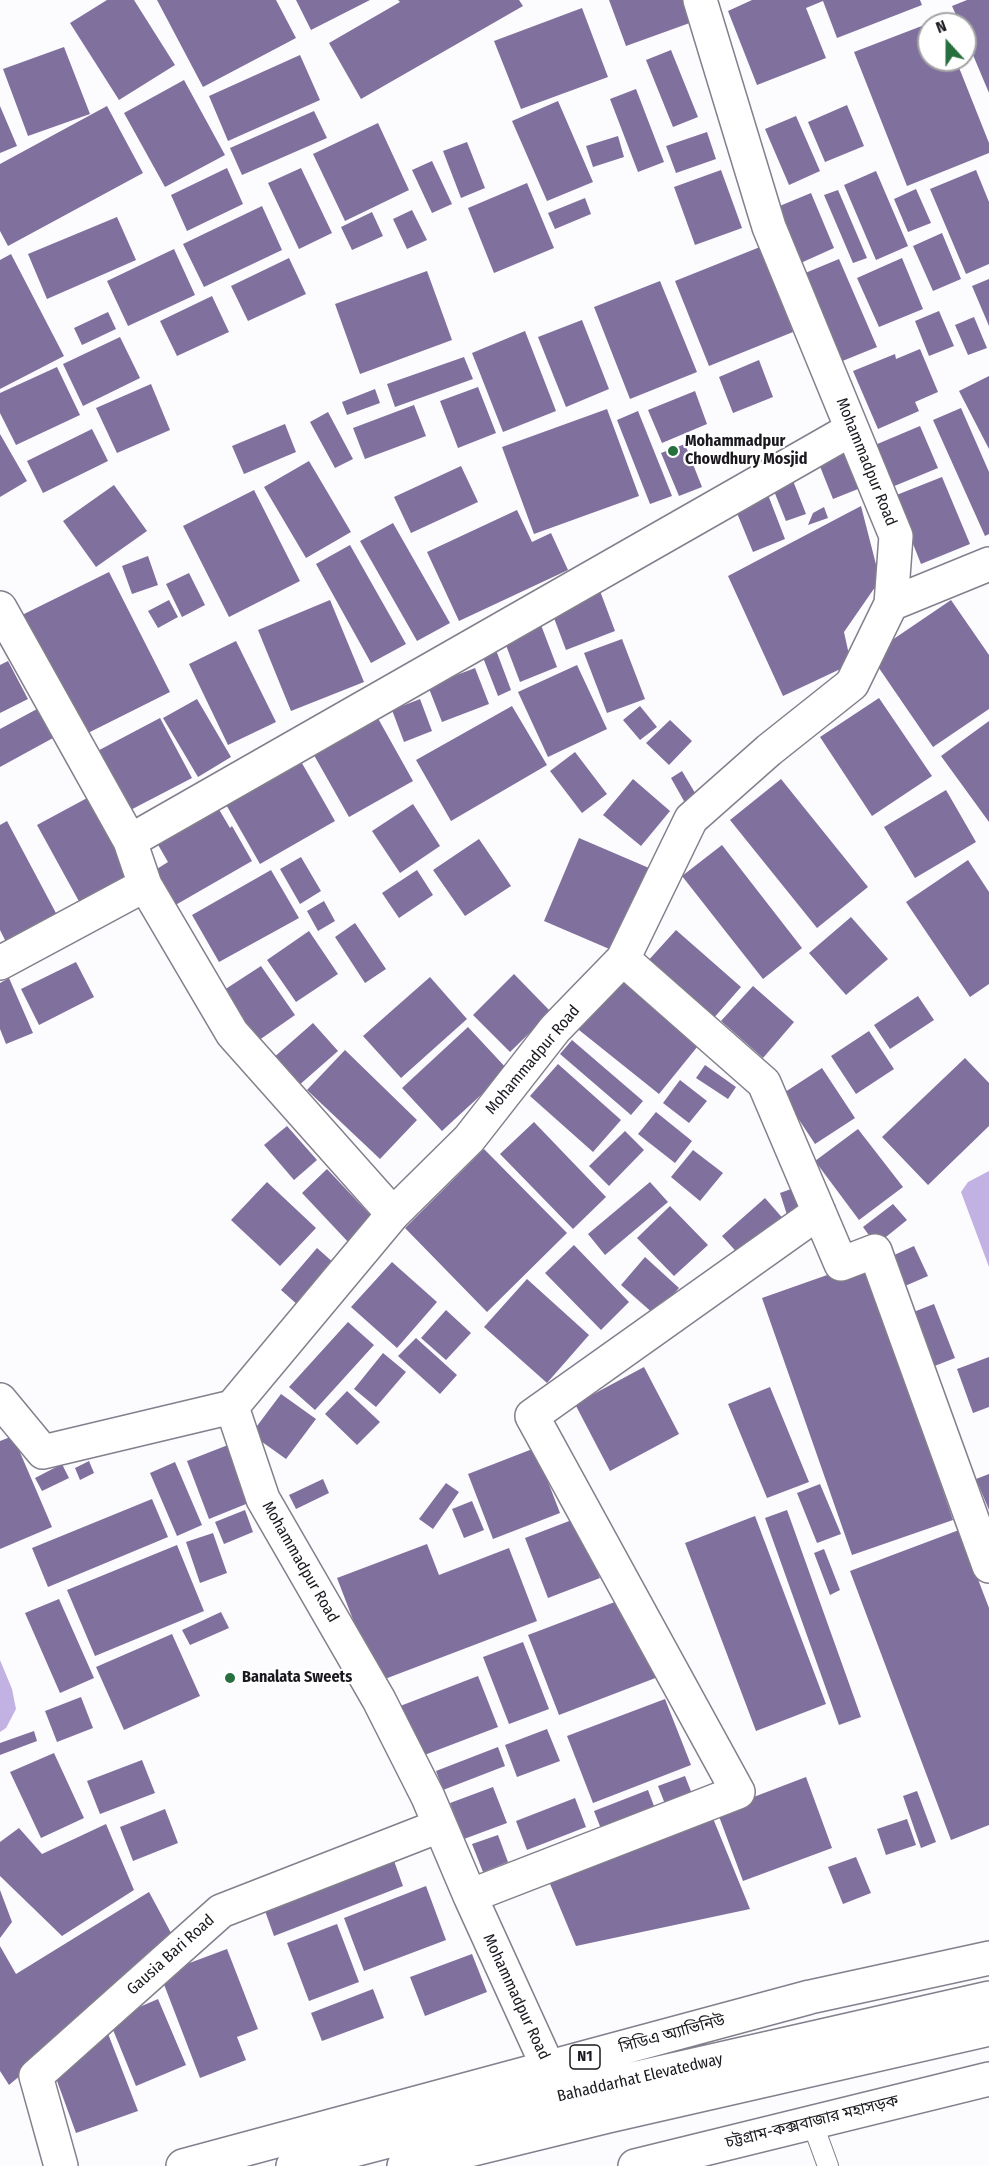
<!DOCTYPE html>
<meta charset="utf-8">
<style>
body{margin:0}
#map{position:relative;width:989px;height:2166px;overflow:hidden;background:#fcfbfe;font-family:"Fira Sans Condensed",sans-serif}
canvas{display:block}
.north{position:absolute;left:917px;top:12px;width:60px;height:60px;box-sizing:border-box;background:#fff;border:2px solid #a4a3a5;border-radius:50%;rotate:339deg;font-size:16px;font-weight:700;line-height:24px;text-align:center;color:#1b191f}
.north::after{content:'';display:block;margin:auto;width:21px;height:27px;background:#27703e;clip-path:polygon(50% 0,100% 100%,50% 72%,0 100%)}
</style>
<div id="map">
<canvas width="989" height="2166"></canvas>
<div class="north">N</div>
</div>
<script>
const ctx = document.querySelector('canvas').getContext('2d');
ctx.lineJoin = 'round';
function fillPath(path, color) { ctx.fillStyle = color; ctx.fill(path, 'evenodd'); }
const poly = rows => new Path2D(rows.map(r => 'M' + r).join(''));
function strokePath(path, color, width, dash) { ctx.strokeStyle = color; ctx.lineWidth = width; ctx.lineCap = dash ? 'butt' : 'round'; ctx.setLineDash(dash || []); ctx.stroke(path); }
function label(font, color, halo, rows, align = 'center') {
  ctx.font = font + ' "Fira Sans Condensed","Noto Sans Bengali",sans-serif'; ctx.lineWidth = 4.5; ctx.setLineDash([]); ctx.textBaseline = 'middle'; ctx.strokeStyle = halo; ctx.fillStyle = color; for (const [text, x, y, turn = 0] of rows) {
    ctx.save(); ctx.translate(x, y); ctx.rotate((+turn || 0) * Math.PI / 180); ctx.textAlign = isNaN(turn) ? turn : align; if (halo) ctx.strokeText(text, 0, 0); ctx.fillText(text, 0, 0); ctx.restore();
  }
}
fillPath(poly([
 [989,1171,989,1267,961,1192,968,1182],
 [0,1660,12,1689,16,1709,6,1728,0,1732]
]), '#c2b1e3');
fillPath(poly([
 [107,0,134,0,175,65,119,100,70,23],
 [157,0,276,0,296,38,203,87],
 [296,0,370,0,311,30],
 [398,0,519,0,523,6,361,99,329,43,400,2],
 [609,0,691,0,698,20,626,46],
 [752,0,920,0,922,5,837,38,823,1,806,8,826,58,757,85,728,11],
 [967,0,989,0,989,93,965,36,965,24,960,24,952,6],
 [582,8,608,77,521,109,494,41],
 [940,19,942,24,929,24,929,60,956,60,989,143,989,153,907,186,854,52],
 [64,47,90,114,28,136,3,69],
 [671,50,698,117,673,127,646,60],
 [300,55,320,100,228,141,209,96],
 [184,80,225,155,165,187,124,113],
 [636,89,664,162,638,172,610,99],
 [558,101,593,182,547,201,512,121],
 [847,105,864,146,825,162,808,122],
 [0,106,17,146,0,153],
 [107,106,143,173,8,246,0,231,0,164],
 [314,111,327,138,242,175,230,148],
 [796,116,820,171,789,185,765,129],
 [378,123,409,190,345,221,313,154],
 [707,132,716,159,676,173,666,146],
 [618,136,624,157,593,167,586,146],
 [467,142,485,188,461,198,443,151],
 [432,161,452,204,432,213,412,170],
 [227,168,243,204,187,231,171,195],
 [301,168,332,233,299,249,268,183],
 [721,170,742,228,695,245,674,187],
 [976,170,989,202,989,264,966,274,930,189],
 [876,171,908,246,876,260,844,185],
 [527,183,554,248,494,273,468,208],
 [916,189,931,223,908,232,894,199],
 [838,190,867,258,853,263,824,195],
 [811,193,834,248,794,266,770,210],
 [585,198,591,214,555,229,548,213],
 [262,206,282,250,204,287,183,244],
 [412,210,427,240,407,249,393,219],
 [372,212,383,236,352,250,341,227],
 [117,217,136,260,47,299,28,254],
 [942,233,961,279,933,291,913,246],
 [760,247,793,332,709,366,675,281],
 [174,249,195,295,128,326,107,281],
 [11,254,64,356,0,389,0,260],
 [289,258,306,294,248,321,231,286],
 [902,258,923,309,879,327,857,278],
 [839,259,877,347,835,364,798,276],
 [427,271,452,340,360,374,335,304],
 [989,279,989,326,972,286],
 [660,281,697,372,630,399,594,307],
 [212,296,229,332,177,356,160,321],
 [939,311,954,346,929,356,915,321],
 [108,312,116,329,82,345,74,328],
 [974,317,987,348,968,355,955,325],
 [582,320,609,389,566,407,538,337],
 [525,331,556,411,503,432,472,353],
 [120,337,140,378,83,406,63,364],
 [920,349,938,392,915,402,919,411,878,429,853,371,895,354,896,359],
 [464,357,473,379,395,407,387,384],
 [759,360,773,397,733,413,719,377],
 [57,367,80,415,16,445,0,413,0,393],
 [989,376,989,449,959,391],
 [151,384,170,430,117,453,96,408],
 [478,387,496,433,458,448,440,401],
 [375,389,380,403,347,415,342,402],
 [695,391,707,424,662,443,648,410],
 [414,405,426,436,365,459,353,428],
 [961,408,989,472,989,534,985,536,933,420],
 [607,409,639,496,534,534,502,447],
 [638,411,672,496,650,504,617,420],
 [328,412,353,459,335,468,310,422],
 [285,424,296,452,244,474,232,446],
 [920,426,938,468,892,487,875,445],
 [92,429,108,461,43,493,27,461],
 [0,434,27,481,0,497],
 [685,444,702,487,679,496,661,453],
 [840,444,858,489,833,499,815,454],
 [309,461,351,532,306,558,264,487],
 [461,466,478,502,411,533,394,497],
 [790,473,806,514,786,521,770,481],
 [942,477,970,544,921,564,894,496],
 [114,485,147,531,96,567,63,521],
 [765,487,785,539,753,552,732,501],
 [254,490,300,581,229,617,183,526],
 [861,506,880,580,844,632,851,664,783,696,728,576],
 [824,507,828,518,808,525,813,513],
 [517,510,532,542,551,533,568,570,459,621,427,552],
 [393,523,450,623,417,641,360,541],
 [350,545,406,644,371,663,316,564],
 [148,556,158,585,132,594,122,566],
 [109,572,170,692,74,740,14,619],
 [189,573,205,605,182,617,166,584],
 [600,591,615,631,566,650,551,610],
 [169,600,178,617,158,628,148,611],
 [330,600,364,682,291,711,258,630],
 [951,600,989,655,989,709,933,747,870,655],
 [541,625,557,667,520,682,504,640],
 [622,639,645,699,607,713,584,653],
 [236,641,276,722,228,745,189,664],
 [496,650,511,690,498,696,482,655],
 [8,661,28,699,0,713,0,665],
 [577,665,607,729,548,757,518,692],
 [475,668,489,704,442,722,428,686],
 [879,698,932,776,872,816,820,737],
 [197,699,231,757,198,777,163,718],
 [420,699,432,731,404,742,392,710],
 [370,704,413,781,349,817,306,741],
 [512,706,547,765,451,821,416,760],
 [640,706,657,727,640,740,623,720],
 [37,709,53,738,0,767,0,729],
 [160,718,192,778,119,816,88,756],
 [670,720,692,741,669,765,646,743],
 [989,721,989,822,941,756],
 [575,752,607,794,582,813,550,771],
 [299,758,335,821,260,864,224,801],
 [682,771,701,803,689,810,671,778],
 [633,779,670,811,641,846,603,815],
 [781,779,868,887,817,928,730,820],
 [946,790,976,842,915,878,884,827],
 [89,797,133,876,81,905,37,825],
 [214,801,230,828,232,826,252,861,172,907,152,872,168,862,157,843],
 [413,804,440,846,400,873,372,831],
 [7,821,57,915,6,942,0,930,0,825],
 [579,838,649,868,614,951,544,921],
 [479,839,511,886,465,916,433,870],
 [722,845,802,948,763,979,682,876],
 [301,857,321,891,300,904,280,869],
 [968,860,989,892,989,984,970,997,906,902],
 [271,870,299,918,219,962,192,915],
 [417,870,433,895,399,918,382,893],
 [324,901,335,921,318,931,307,911],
 [851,917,888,959,846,995,809,953],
 [355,923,386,969,365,983,335,937],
 [676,930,741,987,712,1020,646,963],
 [309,931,338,974,296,1002,267,960],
 [76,962,94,997,39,1025,21,989],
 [261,966,295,1015,255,1043,221,992],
 [616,973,702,1041,659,1094,574,1026],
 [514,974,551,1012,510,1052,473,1015],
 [430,977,467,1019,401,1078,363,1036],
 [9,978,33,1033,6,1044,0,1029,0,983],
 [753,986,794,1022,763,1058,721,1021],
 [918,996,934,1020,890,1049,874,1025],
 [313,1023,338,1051,297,1087,272,1059],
 [468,1027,508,1070,442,1131,402,1088],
 [869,1031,894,1069,856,1094,831,1056],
 [572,1040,643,1101,631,1115,560,1054],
 [345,1050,417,1120,380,1159,307,1090],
 [965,1058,989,1083,989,1126,928,1185,882,1137],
 [558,1064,621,1120,593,1152,530,1096],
 [705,1065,736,1087,728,1099,696,1078],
 [822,1068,855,1118,815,1144,782,1094],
 [680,1080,707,1101,689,1123,663,1103],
 [656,1112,692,1141,675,1163,638,1134],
 [534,1122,606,1197,573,1229,500,1154],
 [287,1126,317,1160,294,1180,264,1145],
 [858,1129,903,1187,859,1220,815,1161],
 [625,1131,644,1150,609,1186,589,1166],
 [484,1149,567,1233,487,1312,405,1228],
 [693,1150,723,1173,700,1201,671,1177],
 [327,1169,375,1220,350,1244,302,1193],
 [267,1182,316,1228,280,1266,231,1220],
 [650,1182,668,1202,605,1255,588,1234],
 [802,1185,811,1210,788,1218,780,1193],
 [765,1198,786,1222,743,1259,722,1236],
 [893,1204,907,1220,876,1245,863,1227],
 [670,1206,708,1245,674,1276,637,1238],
 [574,1245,629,1302,601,1330,545,1273],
 [914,1246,928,1276,905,1286,892,1256],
 [317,1248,335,1264,299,1306,281,1290],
 [645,1257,679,1288,655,1315,621,1285],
 [392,1262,437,1302,397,1348,351,1307],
 [864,1262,953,1520,852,1555,762,1298],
 [527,1279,589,1335,547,1383,484,1327],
 [934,1304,955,1358,932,1367,911,1313],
 [446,1310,471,1333,446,1360,421,1338],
 [348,1322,374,1345,315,1410,289,1387],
 [416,1338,457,1375,440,1394,398,1356],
 [383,1353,406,1372,376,1407,354,1389],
 [989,1357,989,1407,973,1413,957,1369],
 [644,1367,679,1434,610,1471,575,1404],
 [770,1387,809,1482,767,1498,728,1404],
 [347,1391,380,1422,357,1445,325,1414],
 [281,1394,316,1419,286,1459,251,1434],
 [13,1436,52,1527,0,1549,0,1441],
 [228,1445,251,1502,209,1519,187,1461],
 [535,1448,560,1513,493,1539,468,1474],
 [89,1461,94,1473,80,1480,75,1468],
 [175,1462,202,1525,177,1536,150,1473],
 [62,1464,69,1478,42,1491,35,1478],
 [989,1474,989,1510,976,1479],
 [323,1479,329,1493,296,1509,289,1495],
 [446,1483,459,1492,433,1529,419,1519],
 [820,1484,841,1534,817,1543,797,1493],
 [152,1499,168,1537,48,1587,32,1548],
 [472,1501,484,1530,464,1538,452,1509],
 [245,1510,253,1532,224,1544,215,1522],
 [787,1510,861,1717,839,1725,765,1518],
 [755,1516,826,1704,756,1731,685,1543],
 [577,1518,600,1578,548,1598,525,1538],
 [959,1530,989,1608,989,1825,951,1840,850,1571],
 [213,1533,227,1573,200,1583,186,1542],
 [427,1544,439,1575,509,1548,537,1621,377,1682,337,1578],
 [177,1545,204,1611,95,1656,67,1590],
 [824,1549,840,1590,830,1595,814,1553],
 [628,1597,658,1677,559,1715,528,1635],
 [59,1599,94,1678,60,1693,25,1613],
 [221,1612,229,1628,190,1645,182,1630],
 [172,1634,200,1696,124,1730,96,1667],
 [523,1642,549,1709,509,1724,483,1657],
 [478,1676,498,1727,414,1759,395,1708],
 [81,1697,93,1728,57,1742,45,1711],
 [665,1699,691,1765,593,1803,567,1736],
 [547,1729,560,1761,517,1777,505,1745],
 [34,1731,37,1741,0,1755,0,1743],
 [498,1747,505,1766,443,1790,436,1771],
 [54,1753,84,1818,41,1838,10,1772],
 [142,1760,155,1793,100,1814,87,1781],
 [685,1776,692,1794,665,1804,658,1786],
 [806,1777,832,1848,743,1881,717,1811],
 [493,1787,507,1823,464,1839,450,1803],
 [648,1790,657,1814,603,1834,594,1811],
 [917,1791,936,1842,921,1848,903,1796],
 [575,1798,586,1827,527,1850,516,1821],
 [165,1809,178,1843,133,1861,120,1827],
 [710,1811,750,1909,576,1946,548,1879],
 [907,1819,916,1845,886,1855,877,1829],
 [106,1824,134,1890,62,1936,0,1876,0,1842,19,1828,42,1854],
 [498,1835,508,1862,483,1872,472,1844],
 [856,1857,871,1893,843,1904,828,1867],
 [393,1858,403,1886,274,1936,264,1908],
 [426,1886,446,1940,364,1971,344,1918],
 [0,1890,12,1922,0,1938],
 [149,1892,177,1944,9,2085,0,2071,0,1946,16,1974],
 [337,1924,359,1982,309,2001,287,1943],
 [227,1949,258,2029,237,2037,246,2060,200,2078,160,1974],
 [472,1954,487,1992,425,2016,410,1977],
 [373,1989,384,2018,322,2041,311,2013],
 [158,1999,186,2065,136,2086,109,2020],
 [105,2026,138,2111,76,2133,53,2070]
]), '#80709e');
const lane = poly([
 [812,2122,828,2166]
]);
const street = poly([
 [891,604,989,564],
 [0,608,130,841,145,885,232,1033,393,1214],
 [130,841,852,429],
 [623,959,764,1083,841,1264,875,1251,989,1566],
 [0,963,145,885],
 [0,1400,43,1452,232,1407],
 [470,1896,738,1792,532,1416,819,1212],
 [548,2067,470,1896,428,1797,379,1700,263,1499,232,1407,393,1214,469,1139,555,1029,623,959,691,819,769,750,852,684,891,604,896,536,769,227,700,0],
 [61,2166,36,2076,221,1911,439,1826]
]);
const highway = poly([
 [183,2166,810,1997,989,1958],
 [293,2166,575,2092,989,1998],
 [404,2166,608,2116,989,2029],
 [635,2166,989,2079]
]);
strokePath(lane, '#837f8c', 22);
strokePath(street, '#837f8c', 36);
strokePath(highway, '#837f8c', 36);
strokePath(lane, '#fff', 20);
strokePath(street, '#fff', 33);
strokePath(highway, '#fff', 33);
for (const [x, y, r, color] of [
 [673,451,6,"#27703e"],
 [230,1678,6,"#27703e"]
]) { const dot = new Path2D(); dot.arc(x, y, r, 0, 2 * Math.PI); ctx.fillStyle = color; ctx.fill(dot); strokePath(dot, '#fff', 2); }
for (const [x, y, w] of [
 [585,2057,30]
]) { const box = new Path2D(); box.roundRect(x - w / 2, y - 12, w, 24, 4.5); ctx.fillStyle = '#fff'; ctx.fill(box); strokePath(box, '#1b191f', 1.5); }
label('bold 15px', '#1b191f', null, [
 ["N1",585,2057]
]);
label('bold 16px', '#1b191f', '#fff', [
 ["Mohammadpur",685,442],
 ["Chowdhury Mosjid",685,460],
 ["Banalata Sweets",242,1678]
], 'left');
label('16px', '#1b191f', '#fff', [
 ["Mohammadpur Road",866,462,68],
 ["Mohammadpur Road",533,1060,-50],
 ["Mohammadpur Road",300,1562,60],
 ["Gausia Bari Road",171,1955,-42],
 ["Mohammadpur Road",516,1997,65],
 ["সিডিএ অ্যাভিনিউ",672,2034,-15],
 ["Bahaddarhat Elevatedway",640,2078,-13],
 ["চট্টগ্রাম-কক্সবাজার মহাসড়ক",812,2122,-14]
]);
</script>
